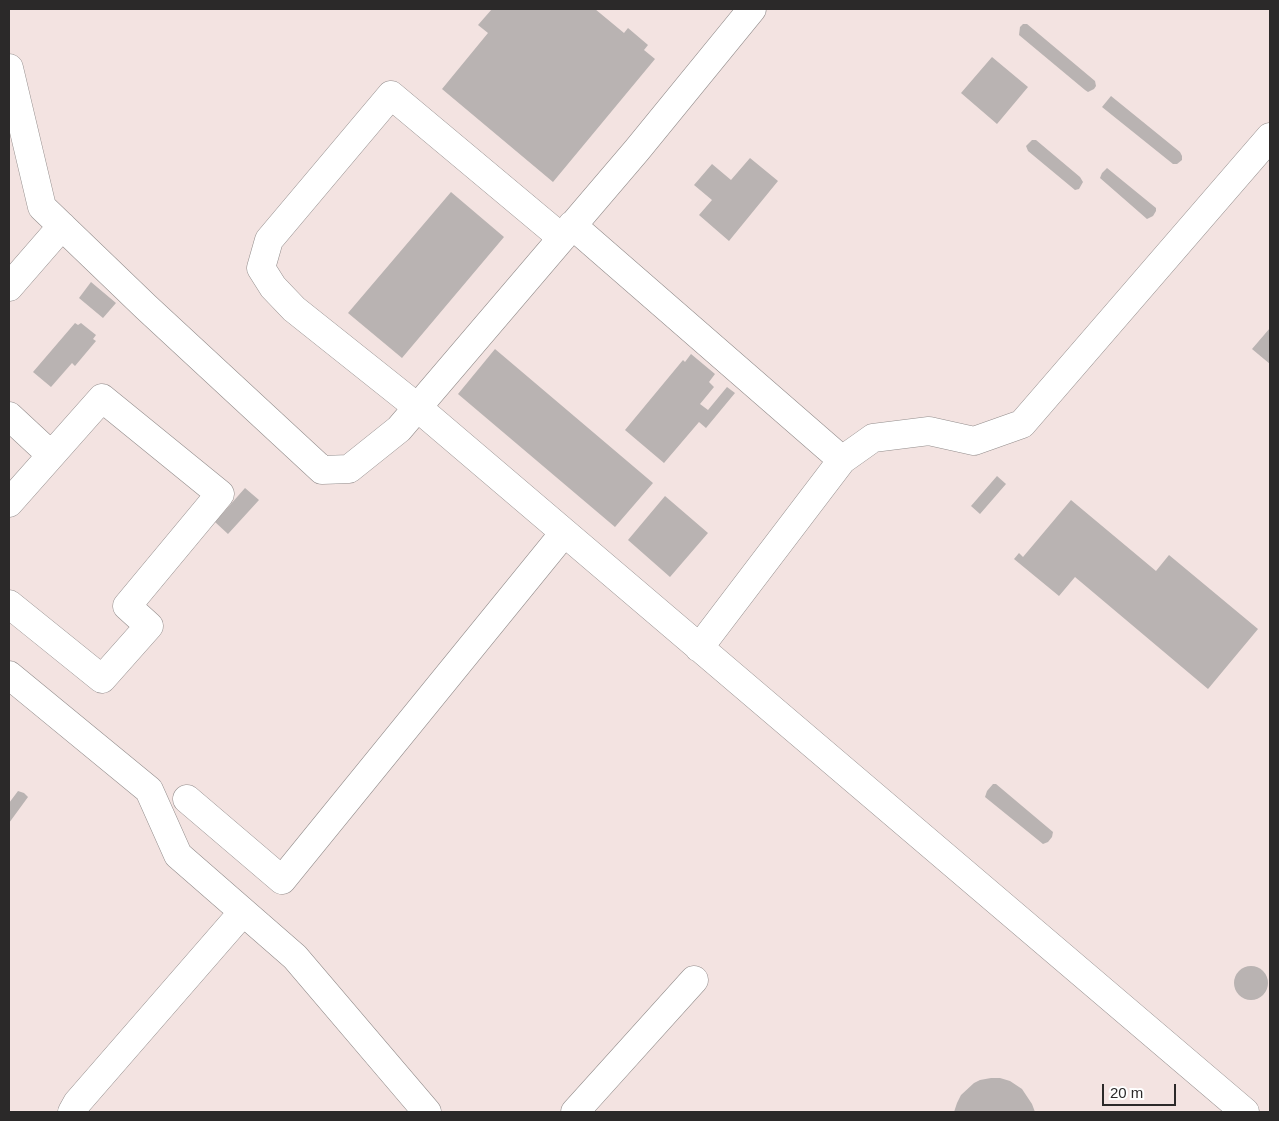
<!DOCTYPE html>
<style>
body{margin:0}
#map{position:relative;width:1279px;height:1121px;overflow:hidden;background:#f9f2f1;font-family:Arial,sans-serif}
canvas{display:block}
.frame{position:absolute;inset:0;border:10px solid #2b2929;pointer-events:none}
.scale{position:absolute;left:1102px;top:1084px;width:74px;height:22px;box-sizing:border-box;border:2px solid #2b2929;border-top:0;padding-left:6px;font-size:15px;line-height:18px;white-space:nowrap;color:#2b2929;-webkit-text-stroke:4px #fff;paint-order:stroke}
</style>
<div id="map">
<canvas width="1279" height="1121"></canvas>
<div class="frame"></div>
<div class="scale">20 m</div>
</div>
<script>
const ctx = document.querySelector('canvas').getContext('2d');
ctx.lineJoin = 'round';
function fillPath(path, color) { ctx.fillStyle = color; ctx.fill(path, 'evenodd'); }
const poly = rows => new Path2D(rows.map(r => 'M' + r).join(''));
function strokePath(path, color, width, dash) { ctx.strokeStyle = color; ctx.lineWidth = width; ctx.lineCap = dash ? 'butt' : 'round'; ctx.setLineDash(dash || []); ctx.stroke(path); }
fillPath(poly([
 [9,9,1270,9,1270,1112,9,1112]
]), '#f3e3e1');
fillPath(poly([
 [492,9,595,9,624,33,628,28,648,45,644,50,655,59,553,182,442,89,488,33,478,25],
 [1023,24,1027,24,1095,81,1096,86,1094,89,1088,92,1085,90,1019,35,1020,27],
 [992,57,1028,87,997,124,961,93],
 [1111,96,1180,152,1182,156,1182,160,1177,164,1173,164,1102,107],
 [1032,140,1036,140,1080,177,1083,182,1079,189,1075,190,1028,151,1026,146],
 [750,158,778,181,729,241,699,215,712,200,694,185,712,164,731,180],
 [1107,168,1156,208,1156,211,1153,216,1147,219,1100,178,1102,173],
 [451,192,504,237,402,358,348,313],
 [91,282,116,303,103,318,79,298],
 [75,323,78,325,81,323,96,335,93,339,96,341,75,366,72,363,51,387,33,372],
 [1270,328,1270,364,1252,349],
 [495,349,653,483,615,527,458,394],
 [691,354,715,374,709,382,714,387,700,404,708,410,727,387,735,393,706,428,699,422,664,463,625,430,683,360,685,362],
 [997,476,1006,484,980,514,971,506],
 [245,488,259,500,228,534,215,522],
 [665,496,708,533,670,577,628,540],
 [1071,500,1156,571,1169,555,1258,629,1208,689,1075,577,1059,596,1014,559,1019,553,1023,557],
 [993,784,996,784,1053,832,1052,837,1048,842,1043,844,985,797,987,791],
 [18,791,24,793,28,797,9,823,9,803],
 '1234 983a17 17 0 1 1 34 0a17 17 0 1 1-34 0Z',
 [991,1078,1000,1078,1010,1081,1022,1089,1032,1104,1035,1112,954,1112,957,1103,961,1095,974,1083,980,1080]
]), '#b9b3b2');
const minor = poly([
 [9,68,42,207,146,307,322,470,349,469,399,429,637,150,752,9],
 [572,225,842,460],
 [562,238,391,95,269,240,261,268,273,287,294,309,417,407,1245,1112],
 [9,287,62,226],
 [9,416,51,455],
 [9,503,102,398,220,494,127,606,149,626,102,679,9,604],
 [699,648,842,460,873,438,929,431,974,441,1022,424,1270,137],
 [9,675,149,790,178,855,295,957,427,1112],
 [187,799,282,880,564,533],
 [72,1112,77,1103,243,912],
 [575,1112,694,980]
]);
strokePath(minor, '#938d8c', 29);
strokePath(minor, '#fff', 28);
</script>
